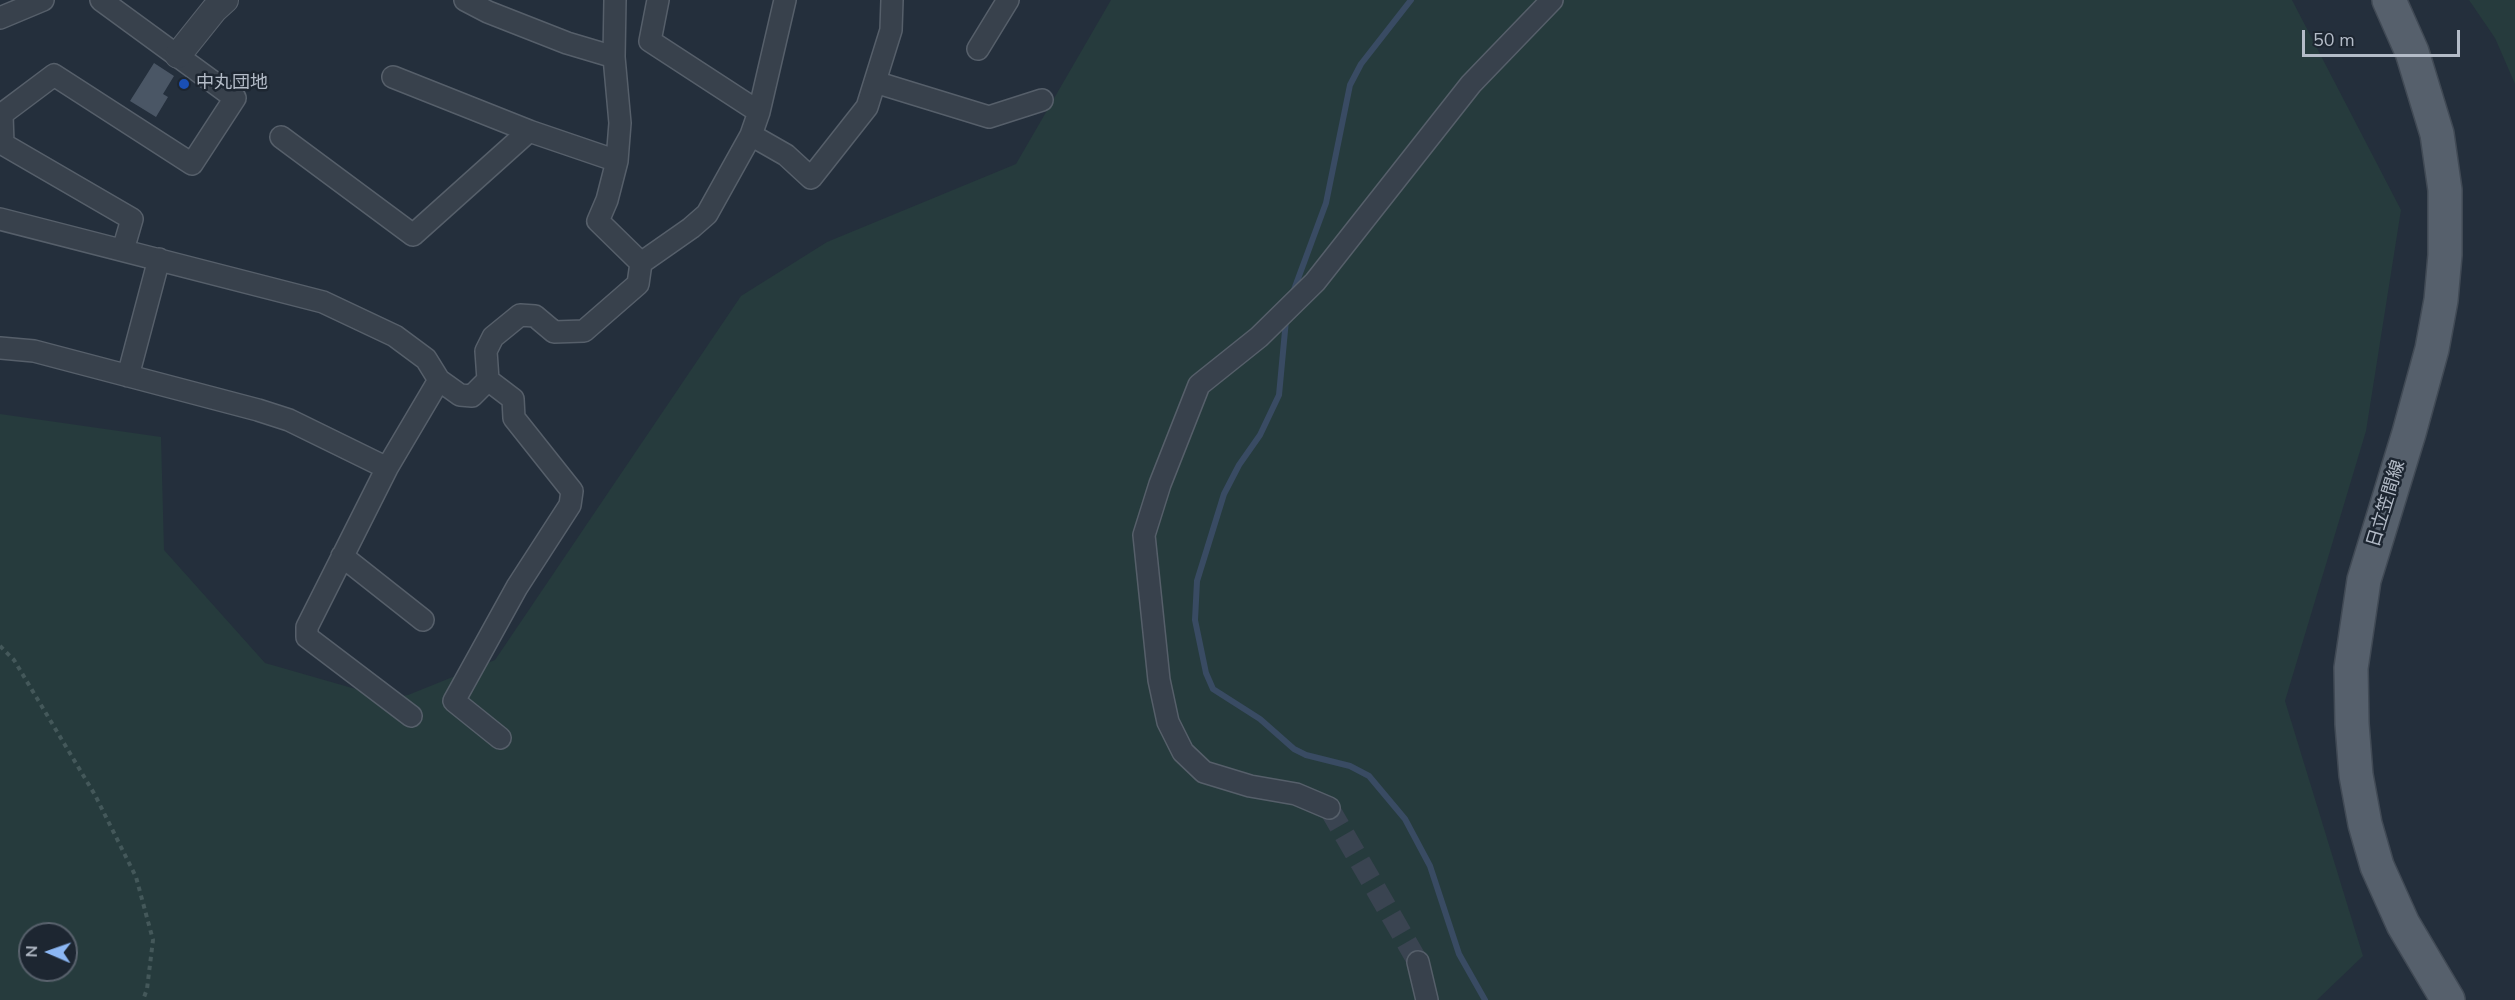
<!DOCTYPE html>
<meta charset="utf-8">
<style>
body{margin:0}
#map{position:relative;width:2515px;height:1000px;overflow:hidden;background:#242f3c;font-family:"Nunito Sans",sans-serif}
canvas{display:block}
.north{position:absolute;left:18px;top:922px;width:60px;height:60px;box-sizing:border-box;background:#1d2631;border:2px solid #59626d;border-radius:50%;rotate:272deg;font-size:16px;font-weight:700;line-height:24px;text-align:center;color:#b4bcc8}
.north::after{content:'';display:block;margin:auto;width:21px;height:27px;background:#8cb7f4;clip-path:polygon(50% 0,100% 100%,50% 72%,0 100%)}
.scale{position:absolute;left:2302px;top:30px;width:158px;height:27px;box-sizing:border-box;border:3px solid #b4bcc8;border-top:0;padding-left:8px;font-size:18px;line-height:21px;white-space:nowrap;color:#b4bcc8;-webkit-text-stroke:4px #1d2631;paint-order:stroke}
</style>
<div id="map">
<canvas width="2515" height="1000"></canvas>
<div class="north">N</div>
<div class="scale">50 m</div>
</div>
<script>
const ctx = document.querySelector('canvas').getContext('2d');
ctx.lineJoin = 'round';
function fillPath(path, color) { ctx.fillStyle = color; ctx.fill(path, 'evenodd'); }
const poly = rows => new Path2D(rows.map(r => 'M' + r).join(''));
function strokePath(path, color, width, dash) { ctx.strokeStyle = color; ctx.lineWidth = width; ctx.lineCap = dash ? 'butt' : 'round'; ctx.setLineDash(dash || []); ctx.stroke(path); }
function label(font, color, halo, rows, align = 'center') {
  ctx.font = font + ' "Nunito Sans","Noto Sans JP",sans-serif'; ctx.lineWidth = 5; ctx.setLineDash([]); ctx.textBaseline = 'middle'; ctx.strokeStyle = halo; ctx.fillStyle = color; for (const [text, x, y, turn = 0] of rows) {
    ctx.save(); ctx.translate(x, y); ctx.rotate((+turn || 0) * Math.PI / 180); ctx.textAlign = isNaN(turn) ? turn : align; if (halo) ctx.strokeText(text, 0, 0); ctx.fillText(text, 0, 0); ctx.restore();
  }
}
fillPath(poly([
 [1111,0,2292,0,2401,210,2366,431,2285,701,2363,956,2317,1000,0,1000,0,414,161,437,164,550,265,663,387,698,408,695,495,660,741,296,827,242,1016,164],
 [30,934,66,934,66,970,30,970],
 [2469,0,2515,0,2515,84,2495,38]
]), '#263b3d');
strokePath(poly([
 [1292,295,1326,203,1350,85,1361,64,1411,0],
 [1286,320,1279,395,1260,435,1239,465,1224,494,1197,581,1195,620,1206,673,1213,689,1260,719,1294,749,1306,755,1350,766,1369,776,1405,819,1430,866,1459,954,1485,1000]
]), '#394b63', 6);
fillPath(poly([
 [154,63,174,76,163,94,168,97,156,117,130,101]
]), '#4a5665');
strokePath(poly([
 [1329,808,1418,962]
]), '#3a4451', 21, [21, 10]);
const minor = poly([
 [101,0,235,98,192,164,54,75,2,114,3,144,132,219,123,250],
 [465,0,488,12,567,43,614,57],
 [658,0,650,41,759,112],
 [0,18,43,0],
 [978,49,1008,0],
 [393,77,529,131],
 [875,82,989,117,1042,100],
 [751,135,786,155,811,178,867,107,891,30,892,0],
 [281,137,413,235,529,131,617,161,620,123,614,57,615,0],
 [617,161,607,200,598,221,641,263],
 [0,219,323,302,395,336,426,359,439,380,460,395,472,396,488,380,486,351,493,337,520,315,535,316,554,332,584,331,638,284,641,263,691,228,707,214,751,135,759,112,785,0],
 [0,348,34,351,258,410,289,420,387,468],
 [128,376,159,259],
 [488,380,513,399,514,418,572,491,570,505,517,587,454,701,500,738],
 [342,556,423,620],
 [411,716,307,637,307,627,387,468,439,380],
 [1329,808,1296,794,1250,786,1204,772,1183,752,1168,722,1159,680,1144,535,1160,484,1199,385,1259,337,1315,282,1471,84,1552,0],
 [1418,962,1427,1000]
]);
const tertiary = poly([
 [178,55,214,10,225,0]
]);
const primary = poly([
 [2389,0,2412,52,2437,134,2445,190,2445,255,2441,300,2432,349,2409,433,2364,580,2351,668,2352,724,2356,775,2365,824,2377,866,2403,924,2448,1000]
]);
strokePath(minor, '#565f6a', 24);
strokePath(tertiary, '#565f6a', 28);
strokePath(primary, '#414a55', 36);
strokePath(poly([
 [0,646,14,660,95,795,136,877,153,940,147,989,143,1000]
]), '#44585a', 4, [4.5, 4.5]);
strokePath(minor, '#38414c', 21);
strokePath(tertiary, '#38414c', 26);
strokePath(primary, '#56606c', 33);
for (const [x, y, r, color] of [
 [184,84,6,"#1a4fb4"]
]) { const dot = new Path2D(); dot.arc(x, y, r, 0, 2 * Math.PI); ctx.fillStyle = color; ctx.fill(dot); strokePath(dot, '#1d2631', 2); }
label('18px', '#b4bcc8', '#1d2631', [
 ["中丸団地",196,84]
], 'left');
label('18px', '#b4bcc8', '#1d2631', [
 ["日立笠間線",2387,504,-73]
]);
</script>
